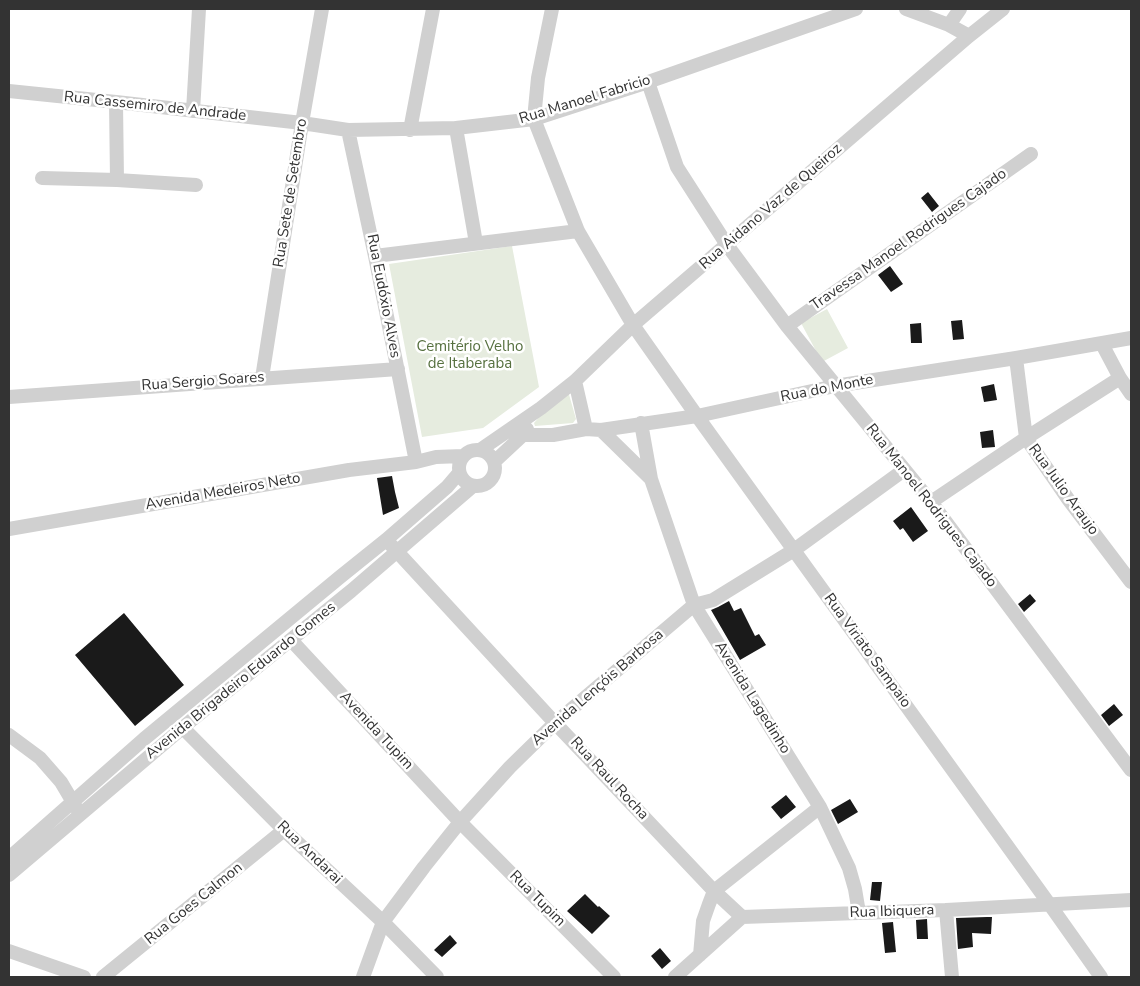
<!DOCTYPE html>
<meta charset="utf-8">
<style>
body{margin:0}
#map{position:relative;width:1140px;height:986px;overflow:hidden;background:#fff;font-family:"Nunito Sans",sans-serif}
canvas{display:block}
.frame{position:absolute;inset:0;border:10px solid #333;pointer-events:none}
</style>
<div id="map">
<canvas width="1140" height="986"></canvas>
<div class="frame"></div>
</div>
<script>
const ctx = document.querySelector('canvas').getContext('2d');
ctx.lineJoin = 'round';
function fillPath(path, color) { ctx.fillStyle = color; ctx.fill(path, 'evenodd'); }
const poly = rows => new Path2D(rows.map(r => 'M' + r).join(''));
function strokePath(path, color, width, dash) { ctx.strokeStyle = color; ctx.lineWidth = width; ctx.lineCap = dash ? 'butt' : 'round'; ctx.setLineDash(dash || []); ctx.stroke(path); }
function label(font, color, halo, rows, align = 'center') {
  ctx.font = font + ' "Nunito Sans",sans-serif'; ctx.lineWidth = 5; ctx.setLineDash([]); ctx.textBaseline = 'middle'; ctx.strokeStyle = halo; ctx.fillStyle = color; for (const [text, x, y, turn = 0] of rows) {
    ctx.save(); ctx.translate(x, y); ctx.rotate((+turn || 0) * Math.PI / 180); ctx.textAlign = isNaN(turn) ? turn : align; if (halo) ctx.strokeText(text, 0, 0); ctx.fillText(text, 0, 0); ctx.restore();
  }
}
fillPath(poly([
 [512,246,539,387,483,428,422,437,389,264],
 [827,309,848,348,822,362,801,323],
 [563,390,568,391,576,419,573,423,535,426,534,423]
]), '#e6ecdf');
fillPath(poly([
 [928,192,939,206,932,212,921,198],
 [890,266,903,284,891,292,878,275],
 [962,320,964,339,953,340,951,321],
 [921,323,922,343,911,343,910,324],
 [994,384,997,400,984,402,981,387],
 [993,430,995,447,982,448,980,432],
 [392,476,395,492,399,508,383,515,377,478],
 [911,507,928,531,913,542,903,528,900,530,893,521],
 [1030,594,1036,601,1024,612,1018,604],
 [729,601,734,611,741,608,755,636,759,634,766,645,740,660,711,610,718,607],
 [124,613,184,685,135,726,75,655],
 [1114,704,1123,715,1109,726,1101,715],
 [786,795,796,807,781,819,771,807],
 [850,799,858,812,838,824,831,810],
 [872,882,882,882,880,901,870,900],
 [585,894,598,907,599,906,610,916,592,934,567,911],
 [987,917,992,917,991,934,972,933,973,947,958,949,956,918],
 [927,919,928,939,917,939,916,920],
 [893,922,896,952,885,953,882,923],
 [450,935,457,943,442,957,434,950],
 [660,948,671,961,662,969,651,956]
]), '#1a1a1a');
strokePath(poly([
 [552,9,538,78,534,119,578,231,633,325,697,416,1050,905,1101,977],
 [906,9,949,25,969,36],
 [949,25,960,9],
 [648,82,677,167,727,245,787,326,931,502,1131,770],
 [9,91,116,102,302,123,348,130,456,128,534,119,648,82,856,9],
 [116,102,117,180,196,185],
 [193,111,199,9],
 [456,128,476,243],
 [348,130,375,256,416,462],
 [410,130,433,9],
 [42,178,117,180],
 [375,256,578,231],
 [787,326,1031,154],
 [1102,344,1120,378,1131,394],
 [1016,358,1026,438,1068,499,1131,582],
 [262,378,302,123,322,9],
 [575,381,586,429],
 [9,397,398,369],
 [641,423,651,479,694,605,820,807,849,868,855,889,859,913],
 [601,430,651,479],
 [523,435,553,435,586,429,601,430,697,416,835,386,1016,358,1131,338],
 [480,450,541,408,575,381,633,325,969,36,1003,9],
 '459 468a18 18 0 1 1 36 0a18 18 0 1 1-36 0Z',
 [494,462,523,435,527,429],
 [931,502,1026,438,1120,378],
 [9,529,349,470,416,462,436,457,463,456],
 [391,545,555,723,714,891,742,917],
 [291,640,460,822,614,977],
 [183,728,284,830,383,922,437,977],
 [9,735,40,758,61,782,77,809],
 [9,858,144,739,340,577,386,540,447,487,459,473],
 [9,875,193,719,351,591,473,486],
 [946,910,952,977],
 [9,951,84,977],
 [700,955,703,921,709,904,714,891,820,807],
 [103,977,284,830],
 [363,977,383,922,424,867,460,822,510,767,555,723,694,605,713,600,794,550,904,470],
 [675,977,742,917,946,910,1131,900]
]), '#d0d0d0', 14);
label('15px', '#333', '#fff', [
 ["Rua Manoel Fabricio",585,100,-17],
 ["Rua Cassemiro de Andrade",155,107,6],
 ["Rua Sete de Setembro",291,193,-81],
 ["Rua Aidano Vaz de Queiroz",771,207,-41],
 ["Travessa Manoel Rodrigues Cajado",909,240,-35],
 ["Rua Eudóxio Alves",383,296,79],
 ["Rua Sergio Soares",203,382,-4],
 ["Rua do Monte",827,389,-11],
 ["Rua Julio Araujo",1063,490,54],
 ["Avenida Medeiros Neto",223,492,-10],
 ["Rua Manoel Rodrigues Cajado",931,506,52],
 ["Rua Viriato Sampaio",867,651,54],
 ["Avenida Brigadeiro Eduardo Gomes",241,681,-39],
 ["Avenida Lençóis Barbosa",598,688,-41],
 ["Avenida Lagedinho",752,698,58],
 ["Avenida Tupim",376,731,47],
 ["Rua Raul Rocha",609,779,47],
 ["Rua Andarai",309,853,44],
 ["Rua Tupim",537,899,45],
 ["Rua Goes Calmon",194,904,-39],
 ["Rua Ibiquera",892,912,-2]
]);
label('15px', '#56703f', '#fff', [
 ["Cemitério Velho",470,347],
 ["de Itaberaba",470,364]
]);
</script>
